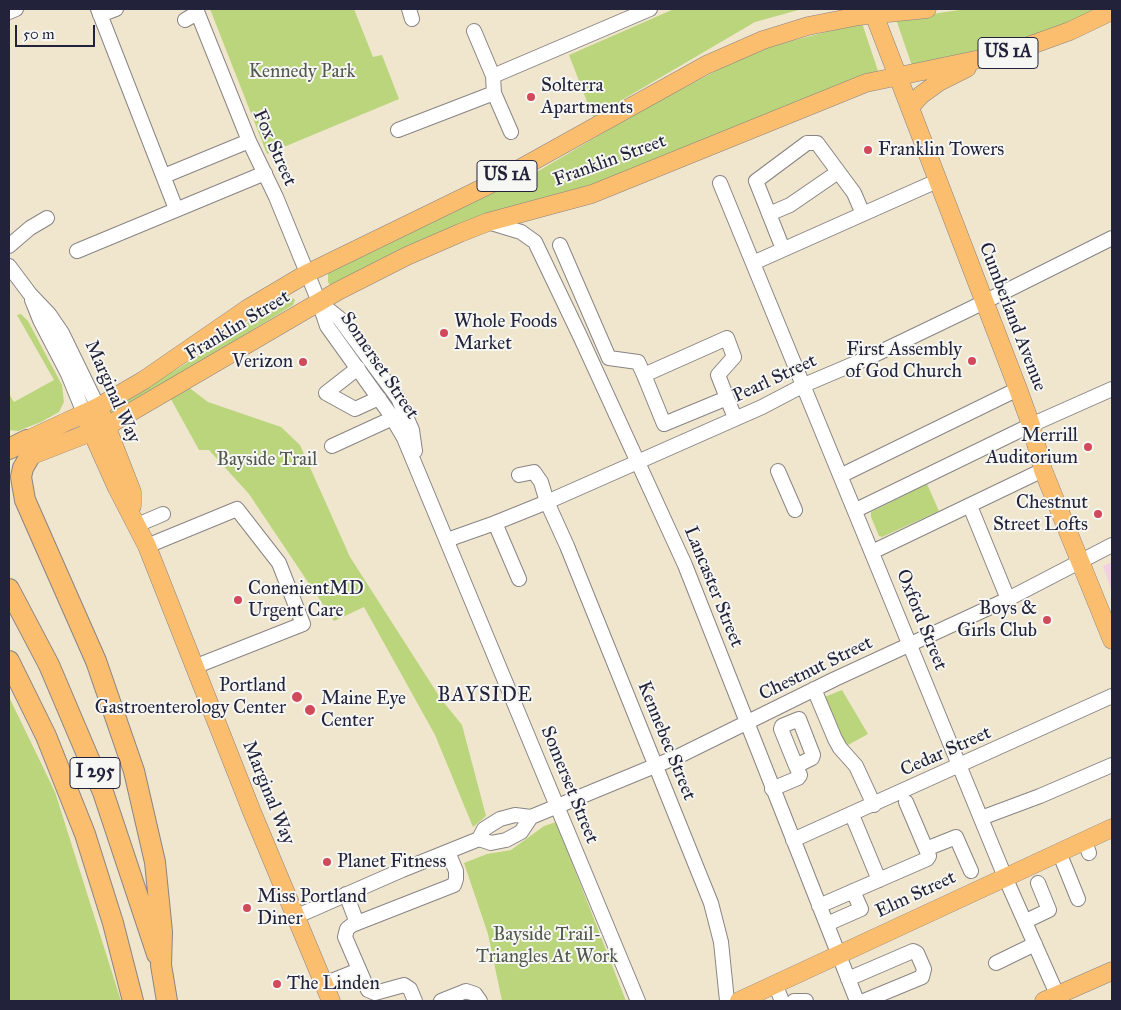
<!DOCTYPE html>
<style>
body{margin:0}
#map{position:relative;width:1121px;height:1010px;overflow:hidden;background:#f0e6ce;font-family:"IM FELL Great Primer",serif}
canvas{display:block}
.frame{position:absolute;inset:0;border:10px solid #22223b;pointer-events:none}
.scale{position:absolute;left:15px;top:25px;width:80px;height:22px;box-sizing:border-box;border:2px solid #22223b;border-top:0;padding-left:6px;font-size:15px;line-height:18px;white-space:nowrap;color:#22223b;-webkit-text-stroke:4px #f6f6f2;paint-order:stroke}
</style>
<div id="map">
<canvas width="1121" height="1010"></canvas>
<div class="frame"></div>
<div class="scale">50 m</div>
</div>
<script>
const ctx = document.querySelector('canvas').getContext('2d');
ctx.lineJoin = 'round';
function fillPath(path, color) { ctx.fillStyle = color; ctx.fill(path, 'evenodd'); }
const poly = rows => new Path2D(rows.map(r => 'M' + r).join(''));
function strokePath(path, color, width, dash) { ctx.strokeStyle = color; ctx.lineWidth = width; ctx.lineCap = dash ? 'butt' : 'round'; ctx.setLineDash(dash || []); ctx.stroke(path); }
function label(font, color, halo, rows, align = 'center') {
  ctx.font = font + ' "IM FELL Great Primer",serif'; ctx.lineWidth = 4; ctx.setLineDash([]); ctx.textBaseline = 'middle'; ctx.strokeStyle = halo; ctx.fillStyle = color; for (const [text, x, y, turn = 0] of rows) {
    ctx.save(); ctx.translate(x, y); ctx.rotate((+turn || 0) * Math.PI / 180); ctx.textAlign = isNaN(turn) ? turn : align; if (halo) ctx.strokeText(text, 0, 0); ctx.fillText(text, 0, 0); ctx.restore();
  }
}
fillPath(poly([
 [1112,562,1112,592,1103,566]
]), '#f2cfe2');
fillPath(poly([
 [210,9,354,9,373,57,382,55,399,99,267,154],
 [674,9,802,9,755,22,593,117,569,55],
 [967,9,1102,9,1032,38,912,66,896,19],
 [862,23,879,74,624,175,331,287,328,282,328,273,540,170,651,105,739,59,775,45],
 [290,296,295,300,293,305,141,399,111,415,110,409,179,368,256,317,263,307,274,300],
 [21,314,28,321,62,385,64,402,59,412,41,422,18,431,9,430,9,394,14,402,54,380,17,315],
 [183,383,208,402,281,427,300,445,350,557,441,699,462,725,486,816,473,827,435,735,364,607,334,621,249,494,209,450,199,450,167,392],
 [927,484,939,511,882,537,879,536,871,517,871,512],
 [842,690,868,734,846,746,822,698],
 [9,697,55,792,121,1001,9,1001],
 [556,822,626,1001,502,1001,488,934,464,863,487,854,511,850,544,826]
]), '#bad57b');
const minor = poly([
 [98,9,176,209],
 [196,9,249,141,276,197,319,302,327,326,390,414,404,438,638,1001],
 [409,9,412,19],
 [9,12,16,9],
 [100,15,116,9],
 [185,20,197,13],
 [474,31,493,76,494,93,511,132],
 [493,76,650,9],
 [398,130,494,93],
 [164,176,249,141],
 [720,183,1005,877,1060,1001],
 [769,214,790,205,838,172],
 [488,222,521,232,535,242,580,336,685,565,857,1001],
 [560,245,609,358,638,362,644,375],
 [9,246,30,228,47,218],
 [783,249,756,181,807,143,817,143,854,193,863,214],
 [77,251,265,173],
 [753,263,937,181],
 [9,266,30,294,49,314,62,333,98,407],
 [32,300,40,320,68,374,84,413],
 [319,302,339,318,398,398,412,430,415,451],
 [358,368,326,393,355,409,379,398],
 [727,398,718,375,734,357,727,338,644,375,664,424,727,398,735,418],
 [332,446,393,418],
 [778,471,795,510],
 [519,475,534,472,541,482,547,502,567,546,711,903,721,942,727,1001],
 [842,475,1018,389],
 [970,506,1008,599],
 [856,510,1031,425,1112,389],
 [495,523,519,579],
 [137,525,163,514],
 [447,540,495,523,547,502,762,407,804,385,870,357,970,309,1112,238],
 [147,546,237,509,279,563,303,624,194,667],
 [872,552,1043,470],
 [814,689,835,739,840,748,856,766,874,805],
 [772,789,798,778,800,775,796,766,781,729,782,726,799,719,813,755,812,758,796,766],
 [852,815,879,880],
 [981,818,1040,796,1112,765],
 [479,839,491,843,506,840,521,832,531,817,679,756,835,679,1008,599,1112,545],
 [793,840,1112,696],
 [1085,841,1089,853],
 [926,849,956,837,971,871],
 [1059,852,1078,899],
 [346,894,357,923],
 [819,906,927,859,929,856,906,802],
 [295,917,402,870,479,839,484,829,500,819,515,815,531,817],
 [1026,921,1049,910,1038,883],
 [827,924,861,909,853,891],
 [996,963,1035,944],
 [848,979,913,951,917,953,924,969,922,977,864,1001],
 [324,984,359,970],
 [775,984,782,1001],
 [415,1001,410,989,404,985,375,993,368,990,345,937,347,929,352,925,454,885,456,879,456,871,448,852],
 [441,1001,466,991,475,994,480,1001],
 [794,1001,806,1001]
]);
const major = poly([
 [872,9,1018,389,1031,425,1043,470,1112,640],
 [910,107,921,95,939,82,967,68],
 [102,415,132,492,132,506],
 [87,421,117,488,147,546,252,812,331,1001],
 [27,440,98,407,144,380,247,309,306,274,501,179,706,65,763,40,808,26,859,16,927,9],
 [30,456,107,426,338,291,407,256,460,233,488,222,592,194,866,83,1009,53,1070,31,1112,11],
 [739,1001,1112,828],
 [1044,1001,1112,971]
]);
const highway = poly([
 [9,449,27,440],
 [30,456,23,468,21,477,25,500,96,661,134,771,155,862,162,932,161,965,167,1001],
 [9,589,49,665,103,792,157,954],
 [9,661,46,736,85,834,113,923,133,1001]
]);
strokePath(minor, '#898484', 16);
strokePath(major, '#898484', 19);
strokePath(highway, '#898484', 22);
strokePath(minor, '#fff', 14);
strokePath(major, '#fbbd6e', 18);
strokePath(highway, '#fbbd6e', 20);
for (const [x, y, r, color] of [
 [531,97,5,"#d1495b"],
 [868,150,5,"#d1495b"],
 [444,333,5,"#d1495b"],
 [972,361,5,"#d1495b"],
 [303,362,5,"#d1495b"],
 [1088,447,5,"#d1495b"],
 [1098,514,5,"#d1495b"],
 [238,600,5,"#d1495b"],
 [1047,620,5,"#d1495b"],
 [297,697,6,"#d1495b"],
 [310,710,6,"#d1495b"],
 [327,862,5,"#d1495b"],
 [247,908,5,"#d1495b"],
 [277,984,5,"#d1495b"]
]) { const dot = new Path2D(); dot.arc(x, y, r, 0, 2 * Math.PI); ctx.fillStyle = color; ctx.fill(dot); strokePath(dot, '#f6f6f2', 2); }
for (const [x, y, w] of [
 [1008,53,60],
 [507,176,60],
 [95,773,50]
]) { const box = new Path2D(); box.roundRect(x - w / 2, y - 15.5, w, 31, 4); ctx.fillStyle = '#f6f6f2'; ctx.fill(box); strokePath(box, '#22223b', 1); }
label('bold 18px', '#22223b', null, [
 ["US 1A",1008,53],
 ["US 1A",507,176],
 ["I 295",95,773]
]);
label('19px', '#50584e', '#f6f6f2', [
 ["Kennedy Park",302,72],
 ["Bayside Trail",267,460],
 ["Bayside Trail-",547,935],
 ["Triangles At Work",547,957]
]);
label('19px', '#22223b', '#f6f6f2', [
 ["Solterra",541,86],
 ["Apartments",541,108],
 ["Franklin Towers",878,150],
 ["Whole Foods",454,322],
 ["Market",454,344],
 ["First Assembly",962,350,"right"],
 ["of God Church",962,372,"right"],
 ["Verizon",293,362,"right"],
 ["Merrill",1078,436,"right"],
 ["Auditorium",1078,458,"right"],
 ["Chestnut",1088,503,"right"],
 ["Street Lofts",1088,525,"right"],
 ["ConenientMD",248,589],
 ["Urgent Care",248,611],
 ["Boys &",1037,609,"right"],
 ["Girls Club",1037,631,"right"],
 ["Portland",286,686,"right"],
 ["Gastroenterology Center",286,708,"right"],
 ["Maine Eye",321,699],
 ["Center",321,721],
 ["Planet Fitness",337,862],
 ["Miss Portland",257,897],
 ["Diner",257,919],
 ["The Linden",287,984]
], 'left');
label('19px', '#22223b', '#f6f6f2', [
 ["Fox Street",274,148,66],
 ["Franklin Street",610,161,-20],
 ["Cumberland Avenue",1012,317,69],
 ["Franklin Street",238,326,-31],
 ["Somerset Street",379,366,56],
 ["Pearl Street",775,379,-25],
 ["Marginal Way",112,392,66],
 ["Lancaster Street",713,587,68],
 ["Oxford Street",921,620,68],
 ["Chestnut Street",816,669,-26],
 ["Kennebec Street",666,741,68],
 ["Cedar Street",946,752,-24],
 ["Somerset Street",569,785,68],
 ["Marginal Way",268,793,68],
 ["Elm Street",916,895,-25]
]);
ctx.letterSpacing = '1px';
label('20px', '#22223b', '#f6f6f2', [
 ["BAYSIDE",485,696]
]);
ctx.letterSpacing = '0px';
</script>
